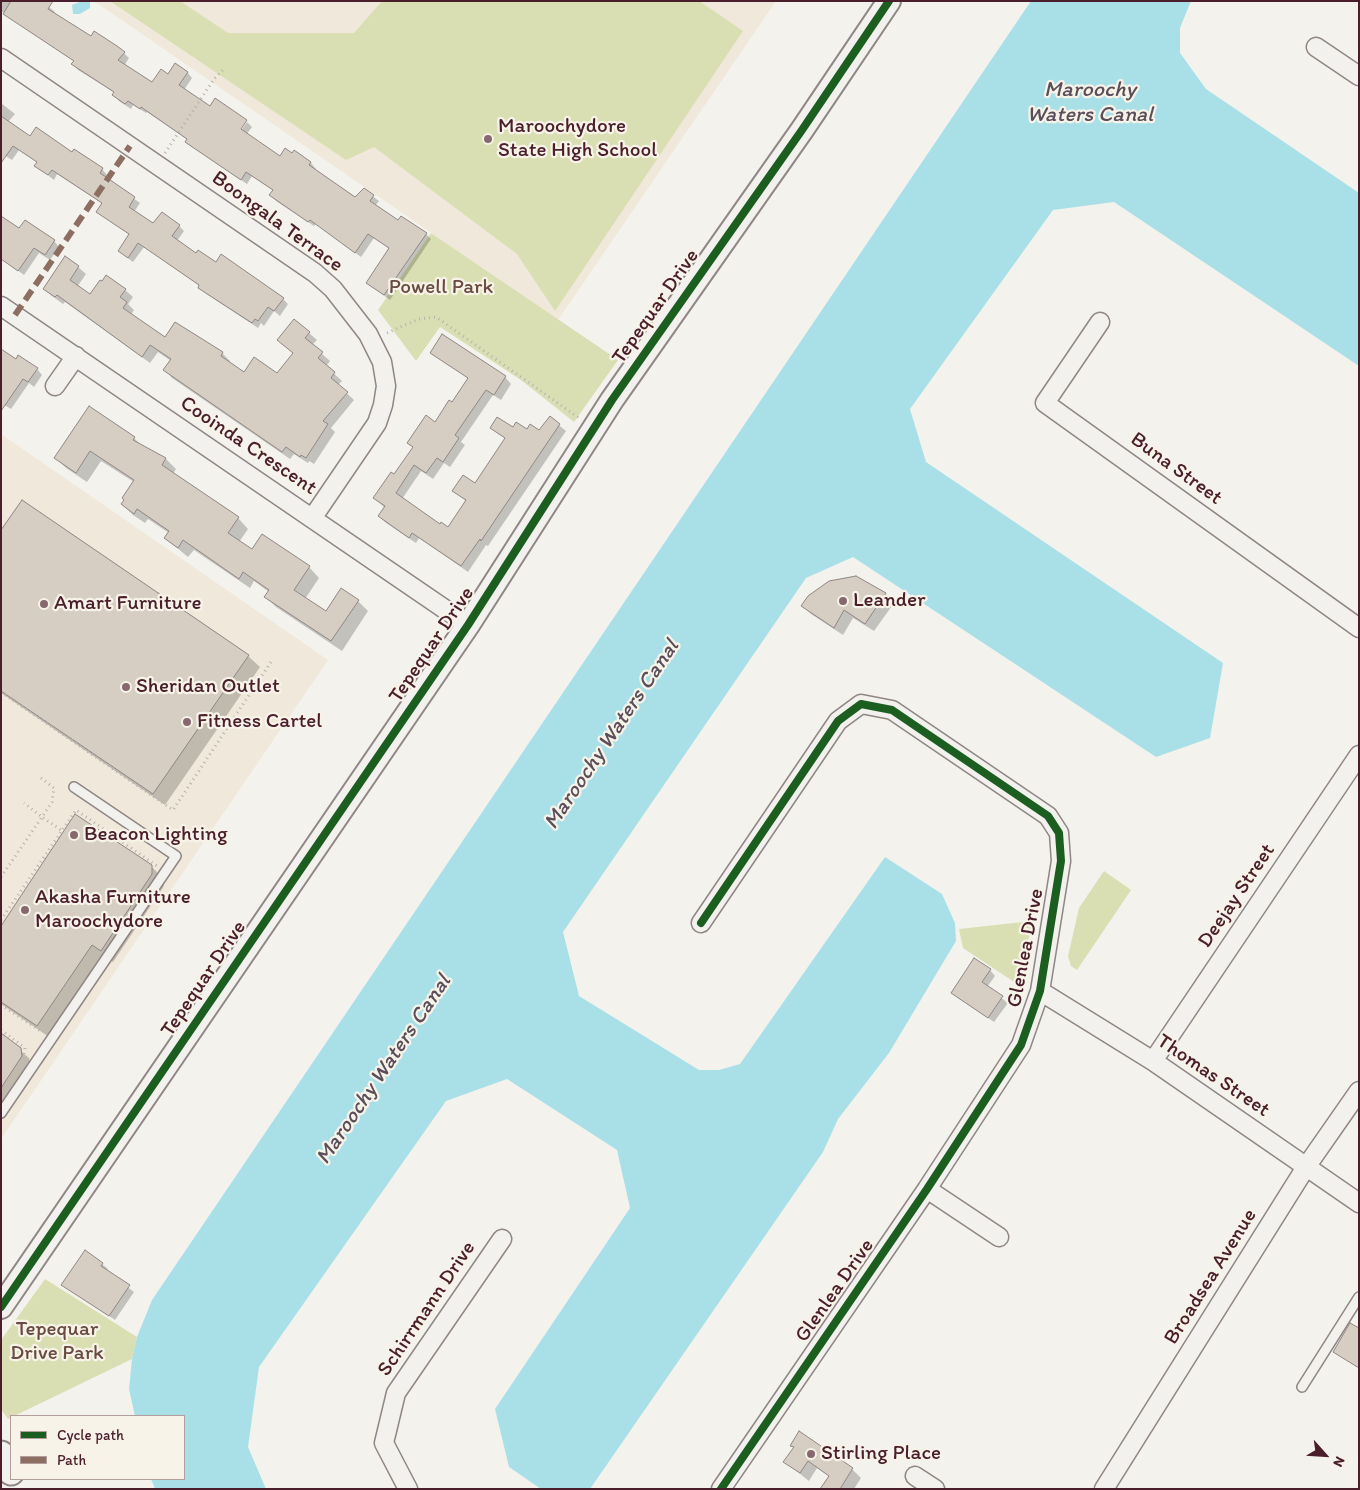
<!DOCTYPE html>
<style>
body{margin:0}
#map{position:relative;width:1360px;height:1490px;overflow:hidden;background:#f4f2ec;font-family:Itim,sans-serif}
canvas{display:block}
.frame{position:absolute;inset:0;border:2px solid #4a1f2b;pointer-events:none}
.legend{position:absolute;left:10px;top:1415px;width:175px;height:65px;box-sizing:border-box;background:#f7f3e8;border:1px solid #b29e9c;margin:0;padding:6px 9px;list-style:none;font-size:15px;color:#4a1f2b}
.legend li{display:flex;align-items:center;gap:10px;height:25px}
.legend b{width:25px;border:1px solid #b29e9c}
.north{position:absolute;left:1300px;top:1430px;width:50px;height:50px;-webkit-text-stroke:4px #f7f3e8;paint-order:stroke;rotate:116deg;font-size:14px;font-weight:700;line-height:20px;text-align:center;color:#4a1f2b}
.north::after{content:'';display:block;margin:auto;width:18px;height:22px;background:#4a1f2b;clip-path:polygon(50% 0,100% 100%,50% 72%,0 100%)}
</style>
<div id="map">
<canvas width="1360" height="1490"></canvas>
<div class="frame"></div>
<ul class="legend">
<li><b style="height:6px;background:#1b5e20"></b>Cycle path</li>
<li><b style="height:6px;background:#8d6e63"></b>Path</li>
</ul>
<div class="north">N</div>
</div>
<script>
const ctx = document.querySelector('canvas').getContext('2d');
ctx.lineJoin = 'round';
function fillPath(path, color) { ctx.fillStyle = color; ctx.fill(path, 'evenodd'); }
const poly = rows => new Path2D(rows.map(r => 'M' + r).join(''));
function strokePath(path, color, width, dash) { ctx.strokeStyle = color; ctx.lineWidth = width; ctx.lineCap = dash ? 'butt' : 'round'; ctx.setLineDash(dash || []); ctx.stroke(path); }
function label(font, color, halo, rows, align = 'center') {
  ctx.font = font + ' Itim,sans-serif'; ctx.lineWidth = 4.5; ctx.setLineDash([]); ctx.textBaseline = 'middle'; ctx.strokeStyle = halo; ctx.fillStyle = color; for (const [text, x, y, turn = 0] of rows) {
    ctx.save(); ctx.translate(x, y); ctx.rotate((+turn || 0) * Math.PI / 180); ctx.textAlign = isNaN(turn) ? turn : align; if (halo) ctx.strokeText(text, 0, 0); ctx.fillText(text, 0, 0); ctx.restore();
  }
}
fillPath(poly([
 [94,1,776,1,558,320],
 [1,434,328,660,1,1139]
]), '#f0e8da');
fillPath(poly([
 [110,1,180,1,228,33,354,33,382,1,699,1,743,31,555,311,517,254,374,147,346,160],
 [431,233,618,360,574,422,521,380,440,327,416,361,378,310],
 [1104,871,1131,890,1077,970,1071,966,1068,956,1079,908],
 [1032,921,1020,986,963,948,959,929],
 [45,1279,137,1337,132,1359,8,1419,1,1409,1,1340]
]), '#dadfb3');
fillPath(poly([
 [82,1,90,1,90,8,80,14,73,14,72,5],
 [1031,1,1191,1,1180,28,1180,53,1206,89,1359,193,1359,366,1114,202,1053,210,910,409,926,462,1223,663,1210,738,1156,757,853,557,806,578,563,932,579,996,699,1070,719,1070,740,1064,885,857,942,894,955,923,956,941,889,1053,838,1119,823,1152,590,1489,541,1489,509,1467,495,1409,630,1208,617,1150,507,1079,446,1101,259,1367,248,1447,266,1489,155,1489,151,1479,184,1479,184,1416,135,1416,129,1389,132,1359,137,1337,152,1300]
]), '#a9e0e8');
fillPath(poly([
 [1,1,42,1,55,12,54,14,91,37,124,53,129,58,124,66,152,84,169,76,187,72,192,78,184,90,238,135,247,122,252,127,246,135,280,158,294,152,311,163,316,169,315,171,355,198,364,190,379,201,375,206,398,222,426,234,431,239,390,300,367,283,390,249,374,238,361,257,316,224,314,226,276,201,271,195,274,191,252,176,247,184,192,147,188,140,147,112,146,113,133,105,131,109,119,101,114,95,115,93,78,70,73,64,75,62,1,11],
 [1,103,15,114,8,122,30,138,72,154,102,169,107,175,105,178,140,203,134,212,154,225,179,226,184,231,177,241,196,255,283,299,288,304,280,316,274,311,264,326,261,323,258,328,205,293,200,286,144,247,133,262,125,256,119,251,130,235,98,212,103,204,57,174,54,180,36,166,38,163,19,150,12,160,1,153],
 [20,230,54,241,59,247,50,260,39,253,24,275,1,258],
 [78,267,86,274,77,287,91,296,125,290,133,297,128,304,134,310,131,315,165,339,222,353,230,361,229,363,244,373,278,374,294,353,286,347,309,333,317,340,312,345,330,361,326,366,342,381,338,385,354,400,331,428,335,432,314,464,309,461,308,463,294,454,290,459,172,378,165,370,171,361,158,352,150,363,65,302,63,304,52,296,44,289],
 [1,352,37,369,42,375,34,387,29,383,11,409,1,403],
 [432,352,505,377,511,384,501,400,493,395,461,442,465,445,450,467,444,463,433,479,421,471,402,499,440,525,449,528,467,502,454,491,475,485,506,439,491,428,540,432,550,418,566,431,488,546,486,545,468,572,419,538,416,543,386,523,379,516,385,508,374,498,394,476,414,448,408,443,435,423,452,404,469,379],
 [134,438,143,447,166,459,176,469,173,474,238,518,248,529,239,542,253,550,262,536,309,567,319,578,305,599,326,613,358,601,368,611,342,651,276,607,266,597,269,592,254,581,250,588,194,550,188,557,165,538,169,533,148,519,145,523,133,515,122,504,134,482,101,461,87,482,66,468,56,458],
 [1,532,248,656,260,667,165,805,1,693],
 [856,577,886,594,894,603,874,631,853,618,843,635,811,614,802,605],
 [151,866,163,878,164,886,113,962,104,956,49,1037,1,1004,1,928],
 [990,970,995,976,987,987,1008,1003,994,1022,958,998],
 [1,1035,29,1058,30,1065,1,1109],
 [102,1264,108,1269,106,1271,134,1292,115,1320,63,1285],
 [1359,1330,1359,1368,1334,1352],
 [800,1433,852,1469,861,1478,854,1489,822,1489,830,1477,817,1468,809,1481,785,1462,795,1448,792,1445]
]), '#0003');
const building = poly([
 [11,1,53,1,48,9,91,36,94,31,117,46,125,52,118,60,152,82,161,69,168,74,175,63,188,72,179,85,210,106,215,98,247,120,241,129,280,156,285,148,292,153,294,150,311,162,309,165,355,197,364,188,374,195,370,201,398,220,401,216,427,233,384,295,366,283,389,248,368,234,355,253,310,220,308,222,269,195,273,190,246,172,241,180,185,142,187,139,141,107,140,109,128,101,125,104,112,95,114,92,71,64,74,61,3,14,11,1],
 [1,116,30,136,36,127,72,152,74,149,103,168,100,173,135,197,129,207,153,223,162,212,180,225,172,236,196,253,198,250,216,262,221,254,284,298,274,311,268,307,258,321,255,319,252,323,198,288,199,285,138,243,128,258,118,251,129,234,96,212,102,203,52,170,48,175,34,166,37,162,13,146,1,163,1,116],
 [1,216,19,228,25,220,55,240,45,255,34,248,18,271,1,259,1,216],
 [65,256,79,266,70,280,90,294,100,280,102,281,106,275,126,289,120,297,127,302,123,308,165,337,175,322,223,352,221,356,244,372,254,357,277,373,293,353,277,340,294,319,310,332,305,338,323,352,318,358,335,372,331,378,348,392,323,421,328,424,306,458,301,455,300,457,286,447,282,452,163,370,171,359,150,345,142,357,57,295,55,297,43,289,65,256],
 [442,334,506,376,494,395,486,390,455,435,459,438,443,462,437,458,426,473,414,465,396,493,440,524,441,522,448,527,466,500,452,491,463,475,475,483,505,438,490,428,497,417,513,427,516,422,527,429,530,424,539,430,550,416,560,424,481,541,480,539,461,566,412,533,409,538,378,516,385,506,373,498,391,472,394,474,413,447,407,443,426,415,435,422,449,400,452,402,468,378,430,353,442,334],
 [1,349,16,359,18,355,38,368,28,382,23,379,1,411,1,349],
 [89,406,135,437,133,440,166,458,162,465,239,517,228,533,252,549,262,534,310,566,294,590,326,611,341,588,359,600,331,641,264,597,269,590,243,572,239,579,183,540,178,548,164,538,169,531,137,509,134,514,121,504,124,500,122,498,134,480,90,451,76,473,54,458,89,406],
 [22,500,249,655,153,794,1,691,1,530,22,500],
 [856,576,886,593,865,624,844,610,834,628,801,606,808,596,829,581,856,576],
 [75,814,152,865,152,874,101,951,92,945,37,1026,1,1002,1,926,75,814],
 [974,958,991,969,982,982,1003,996,988,1018,951,993,974,958],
 [1,1033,21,1048,22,1056,1,1088,1,1033],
 [85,1250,103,1263,101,1266,130,1285,109,1316,61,1285,85,1250],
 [1350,1323,1359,1328,1359,1368,1333,1352,1350,1323],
 [799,1431,853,1468,840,1489,820,1489,829,1476,808,1461,800,1473,783,1462,794,1447,790,1446,799,1431]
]);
fillPath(building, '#d6cdc3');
strokePath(building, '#8f8685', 1);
const service = poly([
 [1,1113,176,856,74,787],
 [1302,1387,1359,1297]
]);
const minor = poly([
 [1316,47,1359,76],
 [1,58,315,273,333,289,368,334,382,362,386,386,383,405,377,423,313,517],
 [1,306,468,625],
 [1100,322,1045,403,1359,628],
 [55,386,76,356],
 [701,923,838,721,861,704,892,710,1048,816,1059,833,1061,861,1040,991,1021,1045,927,1189,721,1489],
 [1040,991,1153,1061,1359,1203],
 [1153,1061,1359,755],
 [927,1189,999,1237],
 [915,1476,935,1489],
 [408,1489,384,1443,396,1393,502,1239],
 [1104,1489,1306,1167,1359,1091]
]);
const tertiary = poly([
 [1,1307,468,625,612,400,802,130,889,1]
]);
const secondary = poly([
 [1,1454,11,1472]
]);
strokePath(service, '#8f8685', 12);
strokePath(minor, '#8f8685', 21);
strokePath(tertiary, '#8f8685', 26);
strokePath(secondary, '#8f8685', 29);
strokePath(poly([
 [165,153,214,79,223,70],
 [387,333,419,319,436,317,579,418],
 [1,692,173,810,271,662],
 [41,778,54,788,52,802,42,817,61,830],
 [1,877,42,817,24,803],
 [1,920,76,810,157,866],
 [1,1005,42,1032],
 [1,1030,25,1048,23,1058]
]), '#b6b0ae', 3, [1, 4]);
strokePath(service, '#f2f1ed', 9);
strokePath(minor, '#f2f1ed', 18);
strokePath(tertiary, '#f2f1ed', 22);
strokePath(secondary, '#f2f1ed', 25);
strokePath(poly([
 [15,315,130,146]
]), '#8d6e63', 6, [12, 6]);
strokePath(poly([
 [701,923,838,721,861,704,892,710,1048,816,1059,833,1061,861,1040,991,1021,1045,927,1189,721,1489],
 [1,1307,468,625,612,400,802,130,889,1]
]), '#1b5e20', 8);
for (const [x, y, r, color] of [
 [488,139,5,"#86696f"],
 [843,601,5,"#86696f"],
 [44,604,5,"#86696f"],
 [126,687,5,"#86696f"],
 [187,722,5,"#86696f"],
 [74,835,5,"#86696f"],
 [25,910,5,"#86696f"],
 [811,1454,5,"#86696f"]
]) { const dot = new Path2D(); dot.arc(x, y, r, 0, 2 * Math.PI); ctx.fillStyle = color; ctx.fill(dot); strokePath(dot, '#f7f3e8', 2); }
label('21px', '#4a1f2b', '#f7f3e8', [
 ["Maroochydore",498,127],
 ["State High School",498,151],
 ["Leander",853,601],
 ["Amart Furniture",54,604],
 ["Sheridan Outlet",136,687],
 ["Fitness Cartel",197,722],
 ["Beacon Lighting",84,835],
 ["Akasha Furniture",35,898],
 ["Maroochydore",35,922],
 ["Stirling Place",821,1454]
], 'left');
label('21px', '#4a1f2b', '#f7f3e8', [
 ["Boongala Terrace",277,222,36],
 ["Tepequar Drive",656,307,-55],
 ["Cooinda Crescent",248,446,34],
 ["Buna Street",1176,469,36],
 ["Tepequar Drive",432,645,-56],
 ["Deejay Street",1237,896,-56],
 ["Glenlea Drive",1026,948,-79],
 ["Tepequar Drive",204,979,-56],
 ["Thomas Street",1213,1076,34],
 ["Broadsea Avenue",1211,1277,-58],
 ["Glenlea Drive",835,1291,-55],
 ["Schirrmann Drive",427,1309,-56]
]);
label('21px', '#694b41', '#f7f3e8', [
 ["Powell Park",441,288],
 ["Tepequar",57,1330],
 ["Drive Park",57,1354]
]);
label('italic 22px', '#5a4e5a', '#f7f3e8', [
 ["Maroochy",1090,90],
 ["Waters Canal",1090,115],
 ["Maroochy Waters Canal",612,735,-56],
 ["Maroochy Waters Canal",384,1070,-56]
]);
</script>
